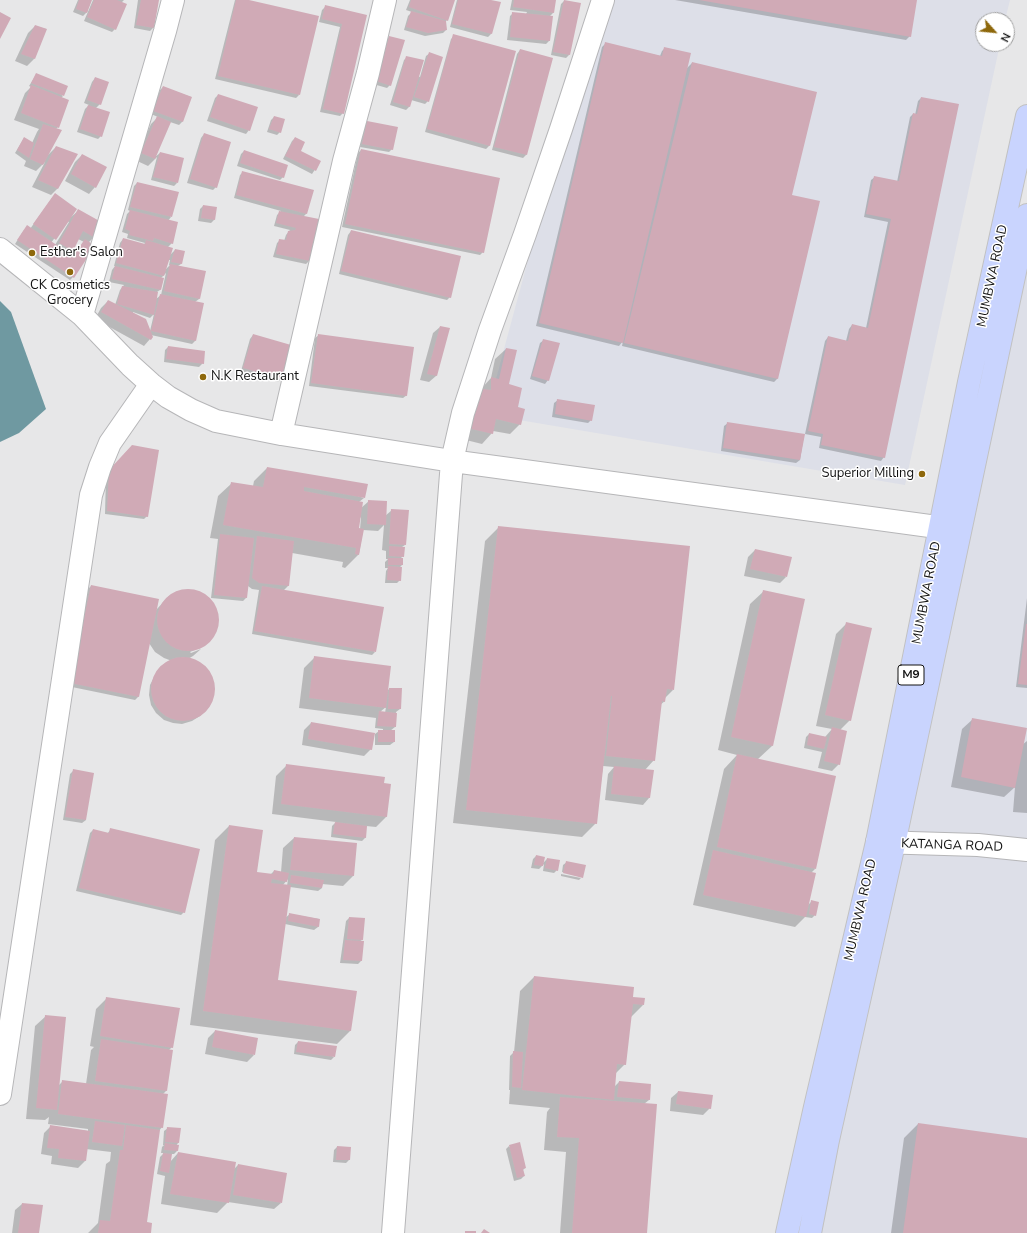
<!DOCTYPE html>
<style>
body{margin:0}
#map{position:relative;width:1027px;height:1233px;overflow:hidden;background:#e7e7e8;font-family:"Nunito Sans",sans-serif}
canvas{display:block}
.north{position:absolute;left:975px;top:12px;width:40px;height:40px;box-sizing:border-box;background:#fff;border:1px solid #a0a0a0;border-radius:50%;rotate:117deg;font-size:11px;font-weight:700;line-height:16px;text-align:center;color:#121212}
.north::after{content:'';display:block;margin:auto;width:14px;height:18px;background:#8e680c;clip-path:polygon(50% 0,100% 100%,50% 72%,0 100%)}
</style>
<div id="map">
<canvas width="1027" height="1233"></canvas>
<div class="north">N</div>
</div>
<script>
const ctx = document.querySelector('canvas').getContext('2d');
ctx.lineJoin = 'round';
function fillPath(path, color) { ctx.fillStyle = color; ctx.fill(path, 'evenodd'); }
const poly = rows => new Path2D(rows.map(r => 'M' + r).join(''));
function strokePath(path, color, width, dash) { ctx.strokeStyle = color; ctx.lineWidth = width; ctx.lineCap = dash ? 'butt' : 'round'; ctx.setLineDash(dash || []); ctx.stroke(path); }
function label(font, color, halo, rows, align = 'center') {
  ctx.font = font + ' "Nunito Sans",sans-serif'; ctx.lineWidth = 3; ctx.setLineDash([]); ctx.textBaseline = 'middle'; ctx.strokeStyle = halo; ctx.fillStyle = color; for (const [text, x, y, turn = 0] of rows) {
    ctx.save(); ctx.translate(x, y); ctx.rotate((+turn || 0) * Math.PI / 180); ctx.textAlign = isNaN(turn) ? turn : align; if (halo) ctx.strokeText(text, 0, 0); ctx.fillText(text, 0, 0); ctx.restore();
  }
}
fillPath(poly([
 [603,0,1010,0,1005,20,983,20,983,44,1000,44,905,485,519,420,494,386,584,53],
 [1027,231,1027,1233,797,1233]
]), '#dddfe8');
fillPath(poly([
 [0,301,11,312,46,409,19,433,0,442]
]), '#6f99a1');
fillPath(poly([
 [78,0,91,0,87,10,88,11,83,16,73,12],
 [93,0,124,0,121,3,115,29,112,32,84,21],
 [138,0,158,0,153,28,150,31,134,28],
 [235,0,245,0,299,95,296,98,215,79],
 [410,0,454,0,447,20,445,22,446,30,443,33,425,36,404,30,408,16,412,12,406,10],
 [457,0,487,0,491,34,488,37,450,27],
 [512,0,555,0,553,13,550,16,549,41,546,44,507,40,510,16,513,13,526,14,527,12,510,10],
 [675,0,916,0,910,36,906,40],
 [564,1,569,55,566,58,551,55,561,4],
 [325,7,366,16,343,113,340,116,320,112,340,27,319,22,322,10],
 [35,26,46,29,34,59,27,66,15,61,28,33],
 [454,36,515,52,489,146,486,149,425,132,451,39],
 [389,37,390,85,387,88,373,84,386,40],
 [605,44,660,56,662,51,665,48,686,69,692,63,791,195,777,379,774,382,622,346,623,341,619,346,536,326,602,47],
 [520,50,526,155,523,158,492,150,517,54],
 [430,53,428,101,425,104,411,100,409,107,406,110,390,105,404,60,407,57,418,76,420,77,426,56],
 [36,75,63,96,61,98,58,127,56,129,48,155,56,147,58,188,51,195,32,187,45,162,36,171,24,166,26,161,15,153,24,138,32,143,37,132,39,129,14,120,25,93,31,87,29,86],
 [95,78,100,104,96,108,101,136,98,139,77,132,85,109,89,105,84,103,92,82],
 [163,87,191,97,182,122,179,125,170,122,155,157,160,153,177,183,174,186,151,180,157,157,148,166,135,160,151,124,158,117,151,114,160,90],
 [218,95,249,130,246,134,207,121,215,98],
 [921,98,884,457,881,461,819,448,821,437,805,434,825,341,828,337,846,341,849,329,852,325,866,328,888,222,864,217,871,180,875,177,897,182,910,117,913,114,915,115,918,101],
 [274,117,280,132,277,135,267,132,271,120],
 [367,122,392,149,389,152,360,147,364,125],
 [204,134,216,187,213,190,187,183,201,138],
 [295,138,299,152,320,162,312,174,283,159,292,141],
 [361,150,483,252,480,255,342,227,358,153],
 [244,151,283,177,280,180,237,166,241,154],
 [82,155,95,187,89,194,65,181,75,162],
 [243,172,307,213,303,217,317,220,309,261,306,264,273,257,277,243,280,240,284,241,286,235,290,230,274,226,277,215,281,211,234,198,240,175],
 [137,183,171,217,168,221,172,243,168,247,170,255,175,250,184,252,181,264,178,266,205,272,199,299,195,302,195,341,192,344,151,335,150,339,144,346,95,319,101,308,108,301,115,305,120,290,124,285,109,282,112,270,115,266,114,266,120,243,123,239,143,245,145,243,127,238,128,234,122,232,127,214,130,211,128,210,134,186],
 [168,260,170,260,169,265,170,265,165,270],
 [166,273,161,295,156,299,157,292,160,290,161,278],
 [133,312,150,318,154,314,150,331,133,313],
 [52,198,71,217,78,211,94,237,88,243,73,277,70,280,15,244,24,230,30,229],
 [67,221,69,222,55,245,51,243],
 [78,239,84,242,73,257,68,254,72,250],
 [203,206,216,208,214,220,211,223,198,221,200,209],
 [351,231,450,297,447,300,339,274,348,235],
 [440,327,436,376,429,382,420,380,433,333],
 [253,335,281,378,278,382,241,371,250,339],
 [319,335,407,395,403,398,309,386,315,338],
 [544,340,548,380,545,384,530,379,540,343],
 [168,347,203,363,199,367,164,362,165,350],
 [506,349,508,385,516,408,520,424,510,434,493,431,492,433,482,444,458,438,481,389,491,378,495,359],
 [558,400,591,420,588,423,552,417,554,403],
 [728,423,804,435,800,460,796,463,721,451,724,426],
 [129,449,147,516,144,519,105,514,106,475],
 [267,468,364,498,359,502,361,508,369,501,385,516,392,510,405,545,402,547,403,556,400,559,402,565,399,568,400,580,397,583,385,583,386,571,388,568,385,568,385,562,388,559,386,559,386,551,382,550,384,525,378,531,363,530,359,554,345,568,342,567,343,562,292,553,288,586,283,591,375,652,372,655,252,634,259,590,252,589,248,586,246,598,243,601,211,598,218,539,210,538,218,496,232,483,253,486,254,481],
 [360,517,361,518,360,529,358,529],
 [499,527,673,690,665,698,665,701,660,705,654,760,645,770,649,798,643,805,605,800,608,774,614,767,603,766,596,823,582,837,453,823,485,541],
 [755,550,786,577,780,583,744,576,748,557],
 [91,586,156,610,169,596,178,591,187,590,197,591,205,595,212,602,216,610,218,620,216,630,212,638,204,646,190,652,191,653,201,649,193,656,188,659,196,661,205,667,211,675,214,685,213,696,210,705,200,716,192,721,182,724,173,723,164,720,156,713,151,705,149,695,150,685,155,675,166,664,172,661,164,658,155,652,149,643,138,697,135,700,67,686,88,589],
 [764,591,772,746,758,759,815,869,811,873,808,905,812,901,815,915,812,918,805,917,795,927,693,905,724,769,737,755,718,750,750,604],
 [1027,598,1027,688,1016,687],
 [846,624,850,720,840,730,839,764,832,771,818,768,822,752,804,748,806,737,809,734,825,737,832,729,816,726,836,634],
 [314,658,387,691,389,689,400,709,396,712,395,727,390,731,394,731,394,742,390,745,375,745,375,734,379,731,383,731,383,729,375,728,376,718,299,708,304,668],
 [386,707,385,713,380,712],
 [973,719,1022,745,1027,741,1027,813,1013,812,1015,787,1004,797,951,787,962,729],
 [311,723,371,749,364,756,302,745,304,730],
 [287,765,383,784,386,817,376,827,366,826,365,838,362,841,331,837,332,826,336,822,272,814,276,776],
 [73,771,86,820,82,823,63,820,70,774],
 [229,826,256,873,270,875,274,871,281,872,283,848,294,838,356,844,353,876,343,886,322,884,322,888,318,891,290,887,285,918,290,914,319,919,318,927,314,930,285,924,277,981,351,1030,337,1044,190,1025,215,840],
 [288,879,287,886,283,885],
 [111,829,184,912,181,915,76,891,90,833,93,830,107,834],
 [536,856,542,864,547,859,557,870,554,873,543,871,544,864,539,869,531,868,533,859],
 [567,862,585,866,582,878,582,876,562,872,563,865],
 [561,874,581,878,579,880,561,876],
 [349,918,362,940,359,942,361,961,358,964,340,963,346,921],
 [534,977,632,998,643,1005,630,1018,625,1064,615,1074,614,1087,619,1082,650,1085,649,1100,644,1104,646,1233,560,1233,566,1152,544,1150,547,1112,550,1108,509,1104,510,1090,509,1090,510,1056,514,1052,520,991],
 [107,998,172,1047,169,1050,166,1091,163,1094,162,1127,159,1131,146,1223,150,1233,88,1233,98,1223,106,1164,110,1161,111,1152,86,1149,85,1161,78,1168,51,1164,52,1156,41,1154,44,1133,51,1126,88,1131,88,1129,48,1124,49,1117,45,1120,26,1119,35,1026,46,1016,58,1086,63,1081,86,1084,91,1050,94,1047,90,1046,96,1009],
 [215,1031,254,1055,247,1062,205,1054,208,1038],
 [298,1042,334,1057,331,1060,294,1054,295,1045],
 [678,1092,712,1096,710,1108,703,1115,670,1111,671,1098],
 [918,1124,1027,1139,1027,1233,891,1233,904,1138],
 [168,1128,180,1129,178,1143,176,1146,178,1146,177,1151,174,1154,171,1154,170,1162,178,1153,233,1170,238,1165,281,1203,274,1209,228,1202,217,1213,161,1204,165,1176,157,1174,160,1157,164,1153,161,1153,162,1147,164,1145,163,1145,164,1131],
 [509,1146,525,1168,523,1170,524,1176,521,1179,514,1181,506,1149],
 [337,1147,349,1160,346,1163,333,1162,334,1150],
 [22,1204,38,1233,12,1233,15,1210]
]), '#0003');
fillPath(poly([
 [79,0,92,0,87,13,76,9],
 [94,0,117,0,127,4,116,30,87,17],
 [141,0,159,0,154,28,136,25],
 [236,0,249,0,319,16,300,95,218,76],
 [411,0,455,0,448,21,409,7],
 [458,0,491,0,501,2,492,34,452,24],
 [514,0,556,0,554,13,513,7],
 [564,0,581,3,570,55,553,52],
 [699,0,917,0,911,37],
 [325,5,367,15,344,114,323,109,342,24,322,19],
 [411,11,446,21,447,30,428,33,406,27],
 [0,12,11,18,0,39],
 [512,12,553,16,550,41,510,37],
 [35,25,47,29,35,59,21,54],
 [453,34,516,51,490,146,427,129],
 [389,36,405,40,391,86,376,81],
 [605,42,662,56,664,47,691,53,623,343,539,323],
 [520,49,553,58,527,155,494,147],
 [429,52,443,57,429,102,414,97],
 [406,56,424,60,410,107,393,102],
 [692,62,817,92,792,195,820,201,778,379,624,343],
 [36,73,68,86,64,96,31,83],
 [95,77,109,82,101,105,87,100],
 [31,85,69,100,59,128,21,113],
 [163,86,192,97,183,122,153,111],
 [218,94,258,107,250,131,210,117],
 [921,97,959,104,885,458,821,445,823,434,808,431,828,336,848,341,852,324,868,328,891,219,866,214,874,176,899,181,913,113,917,114],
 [88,105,110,112,102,137,80,129],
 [157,116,171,122,155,159,141,153],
 [274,116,285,119,281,133,269,129],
 [367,121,398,127,393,150,362,144],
 [43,124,62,130,43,165,30,159],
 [204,133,231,142,217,188,190,179],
 [24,137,34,143,29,158,17,150],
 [295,137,305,142,301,151,321,161,316,171,285,156],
 [56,146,78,154,58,189,38,180],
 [361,149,500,178,484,253,345,224],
 [244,150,288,165,284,178,240,163],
 [160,152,184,158,178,183,153,177],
 [82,154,107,167,96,188,71,174],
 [242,171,314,190,307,214,236,195],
 [137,182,179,192,172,217,130,207],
 [55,193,77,209,56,240,33,224],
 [203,205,217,207,215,220,201,218],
 [78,209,103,223,95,238,83,231,73,251,59,243],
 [130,210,178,222,173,244,154,238,153,241,129,235,130,231,125,229],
 [279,211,319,219,310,261,276,254,279,239,286,240,288,231,295,230,296,228,276,223],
 [27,225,73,256,85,239,95,246,74,278,17,240],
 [351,230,461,256,451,298,341,271],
 [123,238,145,244,146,240,173,248,164,276,116,263],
 [175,249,185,251,182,264,171,262],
 [170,264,206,271,200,299,164,291],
 [115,266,164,278,161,290,112,279],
 [122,286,158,292,154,315,117,304],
 [160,294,204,303,196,341,151,331],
 [108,300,146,319,153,337,151,340,101,312],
 [440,326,450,328,437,376,427,374],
 [253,334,291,345,282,379,243,368],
 [318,334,414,347,407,396,311,383],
 [543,339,560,343,549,381,532,376],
 [168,346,205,351,204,364,166,359],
 [506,348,517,350,509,384,522,388,518,407,525,409,521,425,496,419,493,434,467,428,476,388,491,390,491,377,499,379],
 [557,399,595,405,592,421,555,414],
 [727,422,805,434,800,460,723,448],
 [132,445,159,450,148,517,107,511,109,470],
 [267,467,368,484,365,498,304,487,304,491,363,502,359,528,364,529,359,555,355,554,356,548,223,525,231,482,263,487],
 [368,500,387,501,386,525,367,524],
 [391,509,409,510,406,545,389,544],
 [498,526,690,546,674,690,667,689,665,702,662,701,655,761,606,756,612,696,611,696,597,824,466,810],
 [220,534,254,538,247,598,214,595],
 [257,536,294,541,289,586,259,583,252,578],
 [389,546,405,547,404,557,389,556],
 [755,549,792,557,787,577,750,569],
 [388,558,403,558,403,565,388,565],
 [388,566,402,567,401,581,387,580],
 [91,585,159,599,139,697,70,683],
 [262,586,384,607,376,652,254,631],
 '157 620a31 31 0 1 1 62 0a31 31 0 1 1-62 0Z',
 [763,590,805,599,773,746,731,737],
 [846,622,872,628,851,721,825,715],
 [1026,624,1027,624,1027,685,1018,684],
 [314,656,391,666,386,708,309,698],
 '151 689a32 32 0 1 1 64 0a32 32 0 1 1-64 0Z',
 [389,688,402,688,401,709,388,709],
 [379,711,397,713,396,727,377,726],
 [972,718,1027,728,1015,788,961,777],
 [311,722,375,733,372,750,308,739],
 [832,727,847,731,840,765,824,761],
 [378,730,395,730,395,742,378,742],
 [809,733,827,737,824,749,807,745],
 [737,754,836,776,816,869,717,847],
 [286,764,385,777,384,783,391,784,387,817,281,804],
 [614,766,654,770,650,798,611,794],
 [73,769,94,773,86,820,65,817],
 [335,822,367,826,366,838,333,834],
 [229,825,263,830,257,872,273,874,274,870,289,873,287,882,272,879,271,883,291,885,278,980,357,991,351,1031,203,1011],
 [110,828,200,849,185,913,79,888,93,829,109,833],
 [294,837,357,843,354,876,290,870],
 [713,850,816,873,806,917,703,895],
 [536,855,545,857,543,866,534,865],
 [547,858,560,860,558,871,545,868],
 [566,861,586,865,583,878,563,873],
 [291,875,324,880,322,888,290,883],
 [811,900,819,902,816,916,809,914],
 [289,913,320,919,319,927,288,921],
 [349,917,365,918,363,940,347,939],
 [345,940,364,941,362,961,343,960],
 [534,976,634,987,633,997,645,998,644,1005,633,1004,626,1065,617,1064,614,1100,522,1090],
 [106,997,180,1008,173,1048,100,1036],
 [45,1015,66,1017,57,1110,36,1108],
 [215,1030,258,1038,255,1055,212,1047],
 [101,1039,173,1050,167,1091,95,1081],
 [298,1041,337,1046,335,1057,296,1052],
 [513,1051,523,1052,521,1088,512,1087],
 [62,1080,168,1094,163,1128,58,1114],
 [619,1081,651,1084,650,1100,617,1097],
 [678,1091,713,1095,711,1109,676,1104],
 [560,1097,657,1104,647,1233,572,1233,579,1138,557,1137],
 [95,1121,125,1125,122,1146,92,1142],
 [918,1123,1027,1138,1027,1233,903,1233],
 [50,1125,90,1131,86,1161,58,1158,59,1149,47,1148],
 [126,1125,160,1130,147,1222,152,1223,151,1233,98,1233,100,1220,110,1221,120,1150,123,1150],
 [167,1127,181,1128,179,1143,165,1142],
 [520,1142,526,1168,523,1169,525,1176,517,1178,509,1145],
 [165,1143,179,1145,178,1151,164,1150],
 [337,1146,351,1147,350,1160,336,1160],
 [178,1152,236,1162,229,1203,170,1194],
 [163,1153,172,1154,169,1173,160,1171],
 [238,1164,287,1173,282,1203,233,1195],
 [22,1203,43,1205,39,1233,18,1233],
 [484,1229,490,1233,481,1233],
 [465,1231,476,1231,476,1233,465,1233]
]), '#d0aab6');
const street = poly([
 [0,249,82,315,130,365,151,384,168,397,191,410,216,421,281,434,452,461,959,530],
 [82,315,165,31,173,0],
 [281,434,344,161,368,73,385,0],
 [0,1094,91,495,100,467,110,443,151,384],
 [393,1233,452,461,463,413,490,330,525,234,561,129,603,0]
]);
const secondary = poly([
 [877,842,978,845,1027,850]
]);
const primary = poly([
 [787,1233,815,1107,877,842,969,382,1027,116],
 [810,1233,828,1140,894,844,1027,215]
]);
strokePath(street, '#b6b6b8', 24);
strokePath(secondary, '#b6b6b8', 24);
strokePath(primary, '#c1c1c1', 24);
strokePath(street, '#fff', 22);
strokePath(secondary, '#fff', 22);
strokePath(primary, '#c9d4fe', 22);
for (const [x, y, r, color] of [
 [32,253,4,"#8e680c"],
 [70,272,4,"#8e680c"],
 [203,377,4,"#8e680c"],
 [922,474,4,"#8e680c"]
]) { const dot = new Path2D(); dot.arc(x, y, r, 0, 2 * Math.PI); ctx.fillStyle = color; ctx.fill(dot); strokePath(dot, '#fff', 1.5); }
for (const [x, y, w] of [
 [911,675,26]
]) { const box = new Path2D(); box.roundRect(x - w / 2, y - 10, w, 20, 3); ctx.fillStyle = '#fff'; ctx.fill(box); strokePath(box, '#121212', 1); }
label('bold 12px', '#121212', null, [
 ["M9",911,675]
]);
label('13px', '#121212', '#fff', [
 ["Esther's Salon",40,253],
 ["CK Cosmetics",70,286,"center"],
 ["Grocery",70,301,"center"],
 ["N.K Restaurant",211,377],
 ["Superior Milling",914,474,"right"]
], 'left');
label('13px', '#121212', '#fff', [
 ["MUMBWA ROAD",993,276,-78],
 ["MUMBWA ROAD",927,593,-79],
 ["KATANGA ROAD",952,846,2],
 ["MUMBWA ROAD",861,910,-77]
]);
</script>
